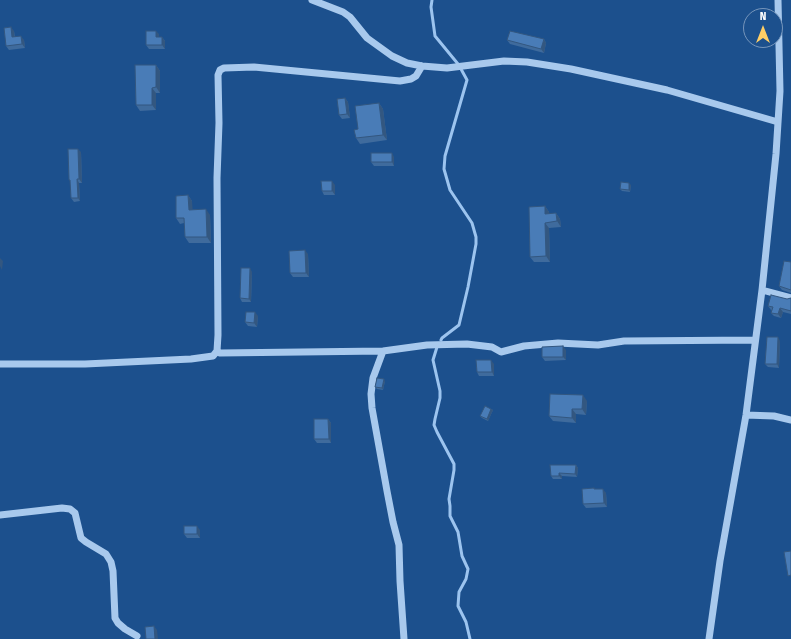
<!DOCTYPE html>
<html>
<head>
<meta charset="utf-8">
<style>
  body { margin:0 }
  #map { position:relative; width:791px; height:639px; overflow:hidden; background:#1c508d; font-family:"Fira Sans Condensed",sans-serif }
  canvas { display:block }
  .north { position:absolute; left:743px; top:8px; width:40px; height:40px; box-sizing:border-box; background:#1c508d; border:1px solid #7796bb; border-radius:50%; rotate:0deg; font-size:11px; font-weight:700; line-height:16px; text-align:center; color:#fff }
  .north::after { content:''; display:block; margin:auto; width:14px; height:18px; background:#fece66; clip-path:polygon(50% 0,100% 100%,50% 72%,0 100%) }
</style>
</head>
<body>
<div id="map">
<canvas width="791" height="639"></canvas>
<div class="north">N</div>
</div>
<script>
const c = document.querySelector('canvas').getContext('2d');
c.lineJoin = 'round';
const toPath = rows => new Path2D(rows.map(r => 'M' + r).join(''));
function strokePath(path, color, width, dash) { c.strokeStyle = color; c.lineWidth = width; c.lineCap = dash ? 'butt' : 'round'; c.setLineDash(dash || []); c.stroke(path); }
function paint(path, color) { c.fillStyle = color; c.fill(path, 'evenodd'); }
strokePath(toPath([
  [432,0,431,7,435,36,458,64],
  [441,340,442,338,459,325,468,287,476,244,476,237,472,223,450,190,444,169,445,156,467,80,461,69],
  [437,347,433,360,440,391,440,398,435,419,434,425,437,432,454,464,454,470,449,499,450,506,450,516,458,532,462,556,468,569,466,579,459,592,458,606,466,622,470,639]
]), '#9cc4ef', 3);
strokePath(toPath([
  [312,0,343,12,350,17,367,38,392,56,407,63,422,66,447,68,504,61,527,62,571,69,667,90,778,122],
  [762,290,791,298],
  [217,351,220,353,383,351,427,345,467,344,492,347,501,352,524,346,558,343,598,345,624,341,755,340],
  [383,351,373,378,371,394,372,408,387,491,393,522,399,545,400,581,404,639],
  [0,364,85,364,191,359,213,356,217,351,218,335,217,178,219,123,218,75,220,70,224,68,254,67,400,81,411,79,416,76,422,66],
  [746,415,774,416,791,420],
  [0,515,62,508,70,509,75,513,81,538,86,542,106,554,111,562,113,571,115,618,118,623,125,629,137,636],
  [709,639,720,561,746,415,762,290,776,154,780,91,778,0]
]), '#a8c9ed', 7);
paint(toPath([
  [14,31,15,37,24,40,25,48,9,50,6,46],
  [159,34,159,37,162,37,165,41,165,49,149,49,146,45],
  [544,39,546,43,544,53,510,44,507,40],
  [156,65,160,71,160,93,156,93,156,110,140,111,136,105],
  [345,98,348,102,350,118,342,119,339,115],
  [379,103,383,109,387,140,360,144,356,138,358,129],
  [81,152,82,183,79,183,80,201,74,202,71,198,70,181,69,180],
  [394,157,394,166,374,166,371,162],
  [335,185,335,195,324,195,322,191],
  [631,185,630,192,622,191,620,189],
  [188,195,192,201,192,210,210,215,211,243,189,243,185,237,184,223,180,224,176,218],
  [545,206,549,212,549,214,556,213,560,219,561,227,549,228,550,262,534,262,530,257],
  [308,254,309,277,293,277,290,273],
  [791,262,791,293,782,290,779,286],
  [252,272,251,302,242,302,240,298],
  [791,298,791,314,783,312,781,318,774,316,771,313,772,310,771,310,768,306],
  [258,316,257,327,248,326,245,322],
  [780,341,779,368,768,367,765,364],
  [566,350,566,360,545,361,542,357],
  [494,364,494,376,479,376,477,372],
  [385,381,383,390,377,389,375,387],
  [587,401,586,415,576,414,576,423,553,421,549,416],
  [491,409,493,410,488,421,482,418,480,416],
  [328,419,331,423,331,443,317,443,314,439],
  [576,465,578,468,577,477,562,476,562,479,553,479,551,476],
  [594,488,595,489,606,493,607,507,586,508,583,504],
  [200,530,200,538,187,538,184,534]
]), '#3f6b9d');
paint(toPath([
  [11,27,14,31,15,41,12,37],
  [156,31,159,34,159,41,156,37],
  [21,36,24,40,25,48,22,44],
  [162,37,165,41,165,49,162,45],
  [544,39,546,43,544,53,541,49],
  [156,65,160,71,160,93,156,87],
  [152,88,156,93,156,110,152,105],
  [345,98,348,102,350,118,347,114],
  [379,103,383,109,387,140,383,135],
  [78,149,81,152,82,183,79,179],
  [392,153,394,157,394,166,392,162],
  [77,179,79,183,80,201,78,198],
  [332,181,335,185,335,195,332,191],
  [629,183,631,185,630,192,629,190],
  [188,195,192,201,193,215,189,210],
  [545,206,549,212,549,220,545,214],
  [206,209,210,215,211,243,207,237],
  [556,213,560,219,561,227,557,221],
  [545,223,549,228,550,262,546,256],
  [305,250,308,254,309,277,306,273],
  [0,258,3,261,2,270,0,266],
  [250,268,252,272,251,302,249,299],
  [780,308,783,312,781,318,778,314],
  [255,312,258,316,257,327,254,323],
  [778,337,780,341,779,368,777,364],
  [563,346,566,350,566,360,563,357],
  [491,360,494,364,494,376,492,372],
  [384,379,385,381,383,390,382,388],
  [583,395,587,401,586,415,582,409],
  [491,409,493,410,488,421,487,419],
  [572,409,576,414,576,423,572,418],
  [328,419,331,423,331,443,329,439],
  [576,465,578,468,577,477,575,474],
  [559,473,562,476,562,479,559,476],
  [603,489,606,493,607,507,604,503],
  [197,526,200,530,200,538,197,534],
  [154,626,157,630,158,639,155,639]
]), '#335780');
const building = toPath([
  [11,27,12,37,21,36,22,44,6,46,4,28,11,27],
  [146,31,156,31,156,37,162,37,162,45,146,45,146,31],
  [510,31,544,39,541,49,507,40,510,31],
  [135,65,156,65,156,87,152,88,152,105,136,105,135,65],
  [345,98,347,114,339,115,337,99,345,98],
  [379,103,383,135,356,138,354,130,358,129,355,106,379,103],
  [68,149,78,149,79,179,77,179,78,198,71,198,70,180,69,180,68,149],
  [371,153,392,153,392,162,371,162,371,153],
  [321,181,332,181,332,191,322,191,321,181],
  [621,182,629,183,629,190,620,189,621,182],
  [188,195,189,210,206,209,207,237,185,237,184,218,176,218,176,196,188,195],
  [545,206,545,214,556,213,557,221,545,223,546,256,530,257,529,207,545,206],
  [305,250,306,273,290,273,289,251,305,250],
  [784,261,791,262,791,290,779,286,784,261],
  [241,268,250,268,249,299,240,298,241,268],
  [771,295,787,299,791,298,791,311,780,308,778,314,771,313,773,307,768,306,771,295],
  [246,312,255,312,254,323,245,322,246,312],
  [767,337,778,337,777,364,765,364,767,337],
  [563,346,563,357,542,357,542,347,563,346],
  [476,360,491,360,492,372,477,372,476,360],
  [377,378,384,379,382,388,375,387,377,378],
  [550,394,583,395,582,409,572,409,572,418,549,416,550,394],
  [485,406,491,409,487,419,480,416,485,406],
  [314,419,328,419,329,439,314,439,314,419],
  [550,465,576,465,575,474,559,473,559,476,551,476,550,465],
  [594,488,594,489,603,489,604,503,583,504,582,489,594,488],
  [184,526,197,526,197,534,184,534,184,526],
  [791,551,791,575,788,576,784,552,791,551],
  [154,626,155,639,146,639,145,627,154,626]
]);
paint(building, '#497cb7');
strokePath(building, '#335780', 1);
</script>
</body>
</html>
